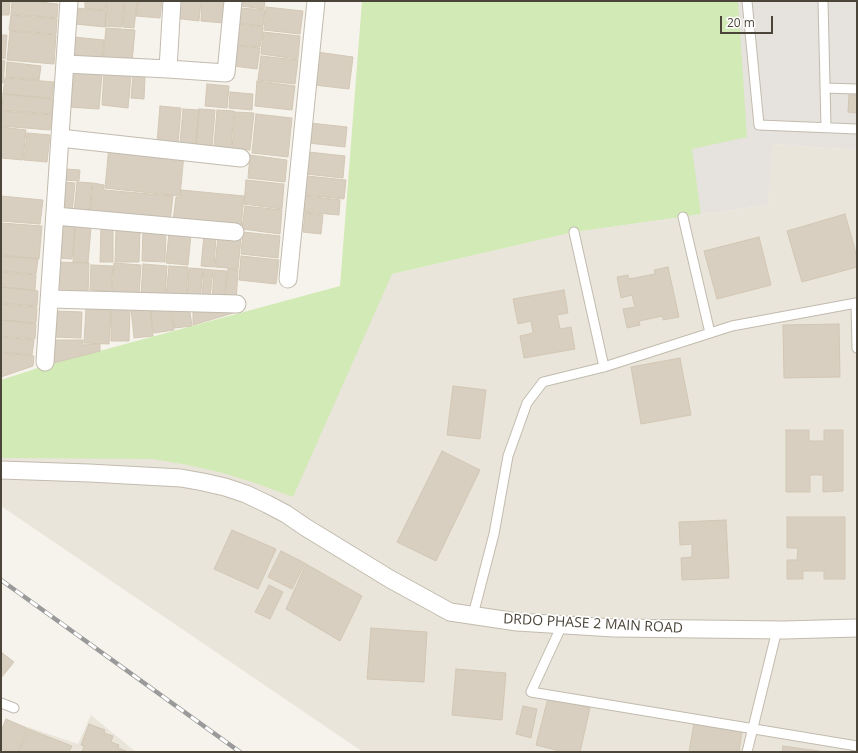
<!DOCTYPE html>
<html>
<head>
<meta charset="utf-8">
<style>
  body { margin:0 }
  #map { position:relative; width:858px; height:753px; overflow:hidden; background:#f6f3ec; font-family:"Open Sans",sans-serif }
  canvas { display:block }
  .frame { position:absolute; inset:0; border:2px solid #4b4439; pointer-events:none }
  .scale { position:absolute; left:720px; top:16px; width:53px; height:18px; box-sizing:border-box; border:2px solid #4b4439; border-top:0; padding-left:5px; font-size:12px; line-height:14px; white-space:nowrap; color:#4b4439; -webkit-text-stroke:3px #fff; paint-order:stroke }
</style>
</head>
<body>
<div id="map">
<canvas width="858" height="753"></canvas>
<div class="frame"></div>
<div class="scale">20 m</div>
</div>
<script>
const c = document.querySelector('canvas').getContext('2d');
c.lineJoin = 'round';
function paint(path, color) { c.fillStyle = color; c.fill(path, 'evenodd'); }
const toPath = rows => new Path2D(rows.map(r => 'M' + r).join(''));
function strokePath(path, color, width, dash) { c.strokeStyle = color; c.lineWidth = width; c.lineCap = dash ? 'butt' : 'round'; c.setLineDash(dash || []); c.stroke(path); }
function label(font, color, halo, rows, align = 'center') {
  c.font = font + ' "Open Sans",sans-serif'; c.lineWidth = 3.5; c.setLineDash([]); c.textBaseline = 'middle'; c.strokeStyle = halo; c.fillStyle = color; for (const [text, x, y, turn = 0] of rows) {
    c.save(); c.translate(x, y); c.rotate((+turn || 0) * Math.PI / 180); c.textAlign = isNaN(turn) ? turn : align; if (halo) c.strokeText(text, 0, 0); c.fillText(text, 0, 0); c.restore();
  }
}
paint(toPath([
  [773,144,857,150,857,752,363,752,1,506,1,380,392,274,574,232,768,205],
  [91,715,136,752,18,752,28,727,78,744]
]), '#eae5da');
paint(toPath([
  [362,1,857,1,857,150,773,144,768,205,574,232]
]), '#e6e2dd');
paint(toPath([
  [362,1,738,1,747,137,692,149,701,214,574,232,392,274,293,497,258,484,223,473,188,465,152,459,1,458,1,380,44,366,340,286]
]), '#d2eab5');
const building = toPath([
  [1,1,10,1,9,15,1,15,1,1],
  [12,1,31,1,58,4,57,18,11,14,12,1],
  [85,1,106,1,105,10,85,8,85,1],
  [107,1,124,1,122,27,105,26,107,1],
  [125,1,137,1,134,28,123,27,125,1],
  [138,1,162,1,160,18,136,16,138,1],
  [176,1,201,1,199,21,174,18,176,1],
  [202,1,226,1,224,23,201,21,202,1],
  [240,1,265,1,264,9,240,6,240,1],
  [266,7,303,11,300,34,264,30,266,7],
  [76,8,106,11,105,27,75,24,76,8],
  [240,8,265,10,263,26,238,23,240,8],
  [11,15,57,19,56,34,9,30,11,15],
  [239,24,263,27,260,47,236,45,239,24],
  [106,28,135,30,132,62,103,59,106,28],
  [10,31,56,35,54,64,7,60,10,31],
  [263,32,300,36,298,59,261,54,263,32],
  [1,35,7,35,5,59,1,58,1,35],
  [73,37,104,40,102,60,71,57,73,37],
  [237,46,260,48,257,69,234,66,237,46],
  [317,52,353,57,349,89,314,85,317,52],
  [261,56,298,60,295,84,258,80,261,56],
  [1,60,5,61,3,83,1,83,1,60],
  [7,62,41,66,39,80,6,77,7,62],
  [71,71,102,74,99,109,68,107,71,71],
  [104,73,131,76,128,108,102,105,104,73],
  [133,76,145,77,144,99,131,98,133,76],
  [5,78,54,82,52,98,3,94,5,78],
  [257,81,295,86,292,110,255,106,257,81],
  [207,84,229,86,227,108,205,106,207,84],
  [230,92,253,94,252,110,229,108,230,92],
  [3,94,53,99,52,114,2,110,3,94],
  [849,95,857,95,857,113,848,112,849,95],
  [160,106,181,108,178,144,157,142,160,106],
  [183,109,199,110,196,145,180,144,183,109],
  [199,109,215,110,212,148,196,146,199,109],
  [217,110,234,111,231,148,214,146,217,110],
  [2,111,52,115,50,130,1,126,2,111],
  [235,112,254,113,250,150,232,149,235,112],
  [256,114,292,118,288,157,252,153,256,114],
  [310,123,347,127,345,147,308,143,310,123],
  [1,127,26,130,23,160,1,158,1,127],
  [27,133,50,135,47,162,24,160,27,133],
  [109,146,184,154,180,196,105,188,109,146],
  [309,152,345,156,343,178,306,174,309,152],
  [250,155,287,160,285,182,248,178,250,155],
  [65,169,80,170,79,181,63,180,65,169],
  [307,176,346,180,344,199,305,195,307,176],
  [246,180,284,184,282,209,244,204,246,180],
  [63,182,75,183,72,213,60,212,63,182],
  [77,182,92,183,89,215,74,213,77,182],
  [93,183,104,185,104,190,173,196,170,222,90,214,93,183],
  [181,190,244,196,241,228,173,221,176,197,181,197,181,190],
  [1,196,43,200,40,224,1,221,1,196],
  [305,196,340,200,339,215,303,212,305,196],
  [245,206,282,210,280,234,242,229,245,206],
  [305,213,323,215,321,234,303,232,305,213],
  [845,214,857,257,857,267,802,282,787,231,845,214],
  [1,223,42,226,39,259,1,255,1,223],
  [58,225,75,227,72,259,56,258,58,225],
  [75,226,91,227,88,263,73,262,75,226],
  [101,228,113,228,113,262,100,262,101,228],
  [116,230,140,230,139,262,115,262,116,230],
  [143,230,166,231,165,262,142,261,143,230],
  [169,232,191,234,188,265,166,263,169,232],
  [243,232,280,236,278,258,241,254,243,232],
  [204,235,216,236,214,267,201,266,204,235],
  [218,236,241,238,238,269,215,267,218,236],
  [759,237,771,285,717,299,704,251,759,237],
  [1,256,38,259,36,274,1,271,1,256],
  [241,256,279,260,276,284,239,280,241,256],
  [56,262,89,263,88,294,55,292,56,262],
  [114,263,141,265,139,294,112,293,114,263],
  [143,264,167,266,165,296,141,295,143,264],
  [91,265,113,266,111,291,90,290,91,265],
  [169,266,188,267,186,298,166,296,169,266],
  [668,267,679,317,663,320,663,316,639,321,640,325,627,328,623,309,635,307,632,295,621,298,617,277,628,275,629,279,655,274,654,270,668,267],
  [189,268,203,269,200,301,187,300,189,268],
  [204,269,213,270,210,297,202,297,204,269],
  [228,269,238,270,236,302,225,301,228,269],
  [214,270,227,271,224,301,212,301,214,270],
  [1,272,36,275,35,290,1,287,1,272],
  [1,287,38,291,37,306,1,303,1,287],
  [564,290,568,313,557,315,560,329,571,327,575,349,524,358,520,336,533,333,531,321,518,324,513,299,564,290],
  [1,304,37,307,36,323,1,320,1,304],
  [150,306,153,336,134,338,131,308,150,306],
  [170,306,174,330,154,333,150,309,170,306],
  [189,306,192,326,174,328,172,308,189,306],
  [193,306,240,311,193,325,193,306],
  [86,308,111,309,109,344,84,343,86,308],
  [111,308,130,308,129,341,111,341,111,308],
  [55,311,82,312,81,338,54,337,55,311],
  [1,320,36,324,35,339,1,336,1,320],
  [839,324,840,377,784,378,783,325,839,324],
  [1,337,34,340,32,355,1,352,1,337],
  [52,340,83,340,83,345,100,344,100,351,50,364,52,340],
  [1,353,34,356,33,366,1,377,1,353],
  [680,358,691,415,641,424,631,367,680,358],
  [453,386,486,390,480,439,447,435,453,386],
  [786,430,809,430,809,441,824,441,824,430,843,430,843,491,823,492,823,475,810,475,810,492,786,492,786,430],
  [442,451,480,470,436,561,397,542,442,451],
  [787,517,845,517,845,579,824,579,824,571,803,571,803,579,787,579,787,560,797,560,798,548,787,548,787,517],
  [726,520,729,578,682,580,681,558,692,557,692,544,680,545,679,522,726,520],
  [232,530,276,549,258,589,214,569,232,530],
  [281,551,305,563,292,589,268,577,281,551],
  [306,564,362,596,340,641,286,609,306,564],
  [269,585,283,592,270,619,255,612,269,585],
  [371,628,427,632,424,682,367,679,371,628],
  [1,652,14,662,1,678,1,652],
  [456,669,506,673,502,720,452,715,456,669],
  [548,698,590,708,580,752,563,752,536,745,548,698],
  [523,706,537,709,531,738,516,734,523,706],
  [6,719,27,728,18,752,8,752,1,749,1,731,6,719],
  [694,723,742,731,739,752,689,752,694,723],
  [89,724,105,730,104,733,113,736,111,742,119,745,118,748,126,751,126,752,82,752,84,746,81,745,89,724],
  [28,729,72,746,69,752,19,752,28,729],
  [783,746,826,752,782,752,783,746]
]);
paint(building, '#d8cfc1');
strokePath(building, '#d3c7b4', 1);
const service = toPath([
  [747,1,759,125,857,129],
  [823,1,826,127],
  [825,88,857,89],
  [683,217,710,333],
  [574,232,604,367],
  [473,615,494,534,508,456,527,403,543,382,604,367,732,326,856,303,857,348],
  [562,625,531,692,857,746],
  [1,703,14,708],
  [747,752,777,630]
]);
const minor = toPath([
  [65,64,168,69,226,73,233,1],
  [168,69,172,1],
  [60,138,241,158],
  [55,216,235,232],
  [288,279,316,1],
  [49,299,237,304],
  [45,362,69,1],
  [1,470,89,473,181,478,203,482,225,487,246,494,267,504,286,514,305,527,390,579,450,612,517,622,614,628,784,630,857,628]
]);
strokePath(service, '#c2bbae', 11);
strokePath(minor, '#c2bbae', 19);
strokePath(service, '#fff', 9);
strokePath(minor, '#fff', 17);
const rail = toPath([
  [1,580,240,752]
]);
strokePath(rail, '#9a9a9a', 4.5);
strokePath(rail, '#fff', 3, [9]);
label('14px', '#4b4439', '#fff', [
  ["DRDO PHASE 2 MAIN ROAD",593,624,3]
]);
</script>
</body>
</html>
